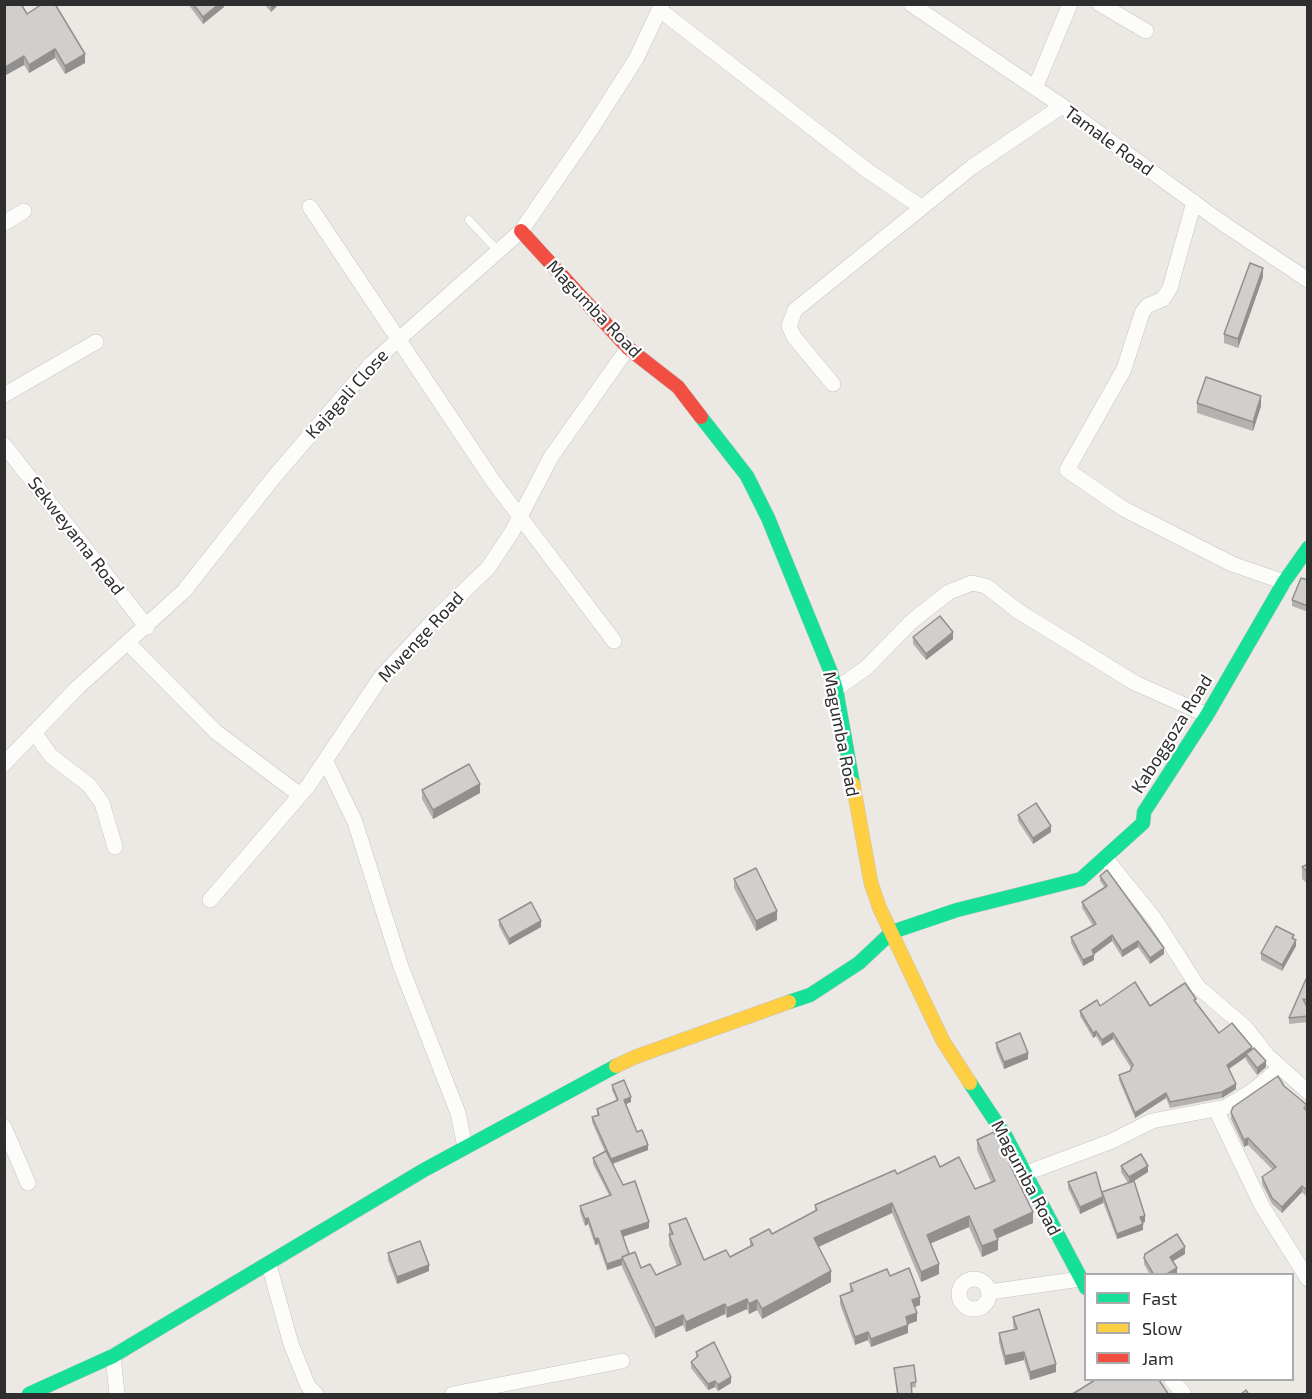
<!DOCTYPE html>
<html>
<head>
<meta charset="utf-8">
<style>
  body { margin:0 }
  #map { position:relative; width:1312px; height:1399px; overflow:hidden; background:#ece8e4; font-family:"Exo 2",sans-serif }
  canvas { display:block }
  .frame { position:absolute; inset:0; border:6px solid #2e2e2e; pointer-events:none }
  .legend { position:absolute; left:1084px; top:1273px; width:210px; height:108px; box-sizing:border-box; background:#fff; border:2px solid #ababab; margin:0; padding:8px 10px; list-style:none; font-size:18px; color:#2e2e2e }
  .legend li { display:flex; align-items:center; gap:12px; height:30px }
  .legend b { width:30px; border:2px solid #ababab }
</style>
</head>
<body>
<div id="map">
<canvas width="1312" height="1399"></canvas>
<div class="frame"></div>
<ul class="legend">
<li><b style="height:8px;background:#16e098"></b>Fast</li>
<li><b style="height:8px;background:#ffcf43"></b>Slow</li>
<li><b style="height:8px;background:#f24e42"></b>Jam</li>
</ul>
</div>
<script>
const c = document.querySelector('canvas').getContext('2d');
c.lineJoin = 'round';
const toPath = rows => new Path2D(rows.map(r => 'M' + r).join(''));
function strokePath(path, color, width, dash) { c.strokeStyle = color; c.lineWidth = width; c.lineCap = dash ? 'butt' : 'round'; c.setLineDash(dash || []); c.stroke(path); }
function paint(path, color) { c.fillStyle = color; c.fill(path, 'evenodd'); }
function label(font, color, halo, rows, align = 'center') {
  c.font = font + ' "Exo 2",sans-serif'; c.lineWidth = 4.5; c.setLineDash([]); c.textBaseline = 'middle'; c.strokeStyle = halo; c.fillStyle = color; for (const [text, x, y, turn = 0] of rows) {
    c.save(); c.translate(x, y); c.rotate((+turn || 0) * Math.PI / 180); c.textAlign = isNaN(turn) ? turn : align; if (halo) c.strokeText(text, 0, 0); c.fillText(text, 0, 0); c.restore();
  }
}
const lane = toPath([
  [469,220,498,251]
]);
const street = toPath([
  [911,4,1062,106,1218,220,1308,280],
  [1100,4,1146,31],
  [660,10,868,171,921,207],
  [1035,88,1070,4],
  [1194,202,1170,288,1163,299,1147,306,1142,313,1124,369,1067,470,1124,509,1232,564,1284,582],
  [310,207,493,481,614,641],
  [4,223,24,211],
  [833,384,794,337,789,326,795,310,972,167,1062,106],
  [4,395,96,342],
  [4,445,147,627],
  [128,643,216,732,300,795],
  [836,689,866,668,912,621,949,592,972,583,986,586,1018,611,1135,683,1207,715],
  [34,732,51,756,89,785,102,803,115,847],
  [326,762,355,822,401,967,458,1113,465,1147],
  [4,764,77,688,184,591,274,477,372,363,521,231,588,134,636,59,662,4],
  [1106,859,1154,918,1198,987,1245,1027,1267,1055,1308,1092],
  [210,900,308,786,381,677,433,621,488,568,512,532,551,457,628,348],
  [1216,1110,1262,1206,1308,1279],
  [4,1127,28,1183],
  [1024,1174,1112,1141,1152,1121,1226,1107,1255,1089,1280,1068],
  [269,1265,291,1344,308,1386,316,1394],
  '959 1294a15 15 0 1 1 30 0a15 15 0 1 1-30 0Z',
  [990,1292,1080,1279],
  [113,1356,117,1394],
  [1172,1380,1184,1394],
  [453,1394,622,1361]
]);
const fast = toPath([
  [701,417,747,476,768,518,830,670,836,689,853,784],
  [789,1002,810,995,859,963,892,932,957,910,1081,879,1143,823,1144,812,1207,715,1284,582,1308,548],
  [970,1083,1006,1137,1086,1288],
  [29,1394,113,1356,424,1170,616,1066]
]);
const slow = toPath([
  [853,784,871,883,880,909,943,1041,970,1083],
  [616,1066,635,1057,789,1002]
]);
const jam = toPath([
  [521,231,628,348,678,387,701,417]
]);
strokePath(lane, '#c5c4c5', 9);
strokePath(street, '#c5c4c5', 16);
strokePath(fast, '#c5c4c5', 15);
strokePath(slow, '#c5c4c5', 15);
strokePath(jam, '#c5c4c5', 15);
strokePath(lane, '#fcfcfb', 8);
strokePath(street, '#fcfcfb', 15);
strokePath(fast, '#16e098', 14);
strokePath(slow, '#ffcf43', 14);
strokePath(jam, '#f24e42', 14);
paint(toPath([
  [188,4,224,4,224,7,203,24],
  [264,4,279,4,271,12],
  [4,5,27,14,85,63,65,74,55,58,29,73,24,65,4,76],
  [1263,277,1238,348,1224,343,1224,334],
  [1197,403,1261,406,1253,431,1197,413],
  [1308,580,1308,612,1292,606,1292,600],
  [913,637,953,639,926,660,913,644],
  [422,790,480,793,433,819,422,799],
  [1018,815,1051,832,1033,844,1018,821],
  [1308,864,1308,884,1302,879,1302,867],
  [1100,876,1164,954,1150,964,1138,947,1122,957,1112,941,1094,954,1094,960,1083,966,1071,943,1071,937,1093,926,1082,908,1082,902,1105,888,1100,881],
  [734,879,777,920,756,931,734,888],
  [499,920,541,927,509,945,499,926],
  [1296,946,1282,971,1261,960,1261,953],
  [1308,980,1308,1007,1306,1006,1308,1009,1308,1022,1289,1024,1289,1018],
  [1196,1003,1219,1033,1252,1049,1266,1067,1257,1075,1246,1060,1246,1057,1229,1069,1236,1089,1222,1098,1170,1108,1166,1098,1135,1118,1119,1080,1119,1075,1130,1071,1131,1068,1113,1039,1102,1046,1096,1036,1093,1038,1080,1016,1080,1011,1100,1006,1150,1006],
  [996,1043,1028,1059,1004,1069,996,1049],
  [612,1085,631,1102,626,1104,637,1132,648,1150,613,1164,623,1185,649,1228,623,1237,629,1254,641,1268,656,1275,677,1266,669,1245,669,1224,704,1260,730,1257,750,1247,750,1239,772,1234,815,1211,815,1205,897,1174,940,1167,975,1189,991,1182,977,1150,977,1140,1033,1223,997,1238,998,1250,982,1257,969,1227,931,1243,939,1274,921,1282,892,1213,818,1247,831,1282,762,1319,757,1310,749,1314,747,1309,727,1318,725,1314,686,1332,683,1325,655,1338,622,1267,622,1265,607,1270,598,1244,595,1245,588,1224,585,1226,580,1212,580,1206,609,1195,593,1164,593,1158,605,1152,592,1122,592,1117,597,1115,597,1109,617,1101,612,1090],
  [1284,1086,1308,1112,1308,1198,1302,1192,1282,1213,1272,1204,1262,1184,1262,1177,1273,1170,1248,1145,1244,1147,1231,1119,1231,1112],
  [1121,1166,1148,1172,1134,1181,1145,1222,1142,1223,1143,1230,1117,1239,1103,1202,1103,1203,1080,1214,1068,1188,1068,1182,1102,1192,1128,1183,1121,1172],
  [388,1253,429,1271,397,1284,388,1260],
  [1185,1254,1173,1261,1177,1274,1175,1275,1150,1275,1144,1264,1144,1258],
  [890,1276,920,1305,915,1307,917,1321,908,1324,908,1333,871,1347,868,1340,855,1345,840,1304,840,1296,850,1292,850,1284],
  [1013,1317,1056,1372,1030,1380,1024,1360,1005,1365,999,1342,999,1333,1014,1330,1013,1325],
  [696,1352,731,1383,718,1391,715,1387,708,1390,691,1368,691,1362,696,1358],
  [894,1368,916,1382,916,1387,911,1388,912,1395,897,1395]
]), '#b4b1af');
paint(toPath([
  [219,4,224,4,224,7,203,24,203,17],
  [273,4,279,4,271,12,271,6],
  [55,49,55,58,29,73,29,65],
  [85,54,85,63,65,74,65,66],
  [24,56,24,65,4,76,4,68],
  [1263,268,1263,277,1238,348,1238,339],
  [1261,396,1261,406,1253,431,1253,422],
  [953,632,953,639,926,660,926,654],
  [480,784,480,793,433,819,433,810],
  [1051,826,1051,832,1033,844,1033,838],
  [777,911,777,920,756,931,756,921],
  [541,921,541,927,509,945,509,939],
  [1112,935,1112,941,1092,956,1092,950],
  [1296,940,1296,946,1282,971,1282,965],
  [1138,941,1138,947,1122,957,1122,951],
  [1164,948,1164,954,1150,964,1150,958],
  [1094,955,1094,960,1083,966,1083,960],
  [1096,1031,1096,1036,1093,1038,1093,1033],
  [1113,1033,1113,1039,1102,1046,1102,1040],
  [1252,1047,1252,1052,1246,1054,1246,1057,1227,1070,1227,1065],
  [1028,1053,1028,1059,1004,1069,1004,1062],
  [1266,1061,1266,1067,1257,1075,1257,1068],
  [1236,1084,1236,1089,1222,1098,1222,1092],
  [1166,1093,1166,1098,1135,1118,1135,1113],
  [631,1097,631,1102,624,1105,624,1100],
  [1248,1138,1248,1145,1244,1147,1244,1140],
  [648,1145,648,1150,611,1164,611,1159],
  [1148,1166,1148,1172,1129,1184,1129,1177],
  [1302,1186,1302,1192,1282,1213,1282,1207],
  [1103,1197,1103,1203,1080,1214,1080,1207],
  [892,1203,892,1213,814,1249,814,1238],
  [1033,1212,1033,1223,994,1240,994,1230],
  [969,1216,969,1227,927,1245,927,1235],
  [1145,1216,1145,1222,1140,1223,1140,1217],
  [588,1218,588,1224,585,1226,585,1219],
  [649,1222,649,1228,621,1237,621,1231],
  [1143,1224,1143,1230,1117,1239,1117,1234],
  [598,1238,598,1244,595,1245,595,1239],
  [998,1240,998,1250,982,1257,982,1246],
  [1185,1247,1185,1254,1170,1263,1170,1257],
  [622,1259,622,1265,607,1270,607,1264],
  [939,1264,939,1274,921,1282,921,1272],
  [429,1265,429,1271,397,1284,397,1277],
  [1177,1268,1177,1274,1175,1275,1165,1275],
  [831,1271,831,1282,762,1319,762,1309],
  [920,1297,920,1305,912,1308,912,1300],
  [747,1299,747,1309,727,1318,727,1308],
  [757,1300,757,1310,749,1314,749,1304],
  [725,1304,725,1314,686,1332,686,1322],
  [917,1313,917,1321,906,1325,906,1317],
  [683,1315,683,1325,655,1338,655,1328],
  [908,1325,908,1333,871,1347,871,1339],
  [868,1332,868,1340,855,1345,855,1337],
  [1024,1352,1024,1360,1005,1365,1005,1356],
  [1056,1364,1056,1372,1030,1380,1030,1372],
  [731,1377,731,1383,718,1391,718,1385],
  [715,1381,715,1387,708,1390,708,1384]
]), '#92908e');
const building = toPath([
  [21,4,27,14,42,4,55,4,85,54,65,66,55,49,29,65,24,56,4,68,4,5,21,4],
  [193,4,219,4,203,17,193,4],
  [1250,263,1263,268,1238,339,1224,334,1250,263],
  [1206,377,1261,396,1253,422,1197,403,1206,377],
  [1301,578,1308,580,1308,606,1292,600,1301,578],
  [940,616,953,632,926,654,913,637,940,616],
  [469,764,480,784,433,810,422,790,469,764],
  [1036,803,1051,826,1033,838,1018,815,1036,803],
  [1308,864,1308,872,1302,867,1308,864],
  [756,868,777,911,756,921,734,879,756,868],
  [1107,870,1164,948,1150,958,1138,941,1122,951,1112,935,1092,950,1094,955,1083,960,1071,937,1096,924,1082,902,1107,886,1100,876,1107,870],
  [531,902,541,921,509,939,499,920,531,902],
  [1276,926,1294,935,1292,938,1296,940,1282,965,1261,953,1276,926],
  [1306,979,1308,980,1308,1000,1303,999,1308,1009,1308,1016,1289,1018,1306,979],
  [1135,982,1150,1006,1185,983,1196,999,1194,1000,1219,1033,1232,1023,1252,1047,1227,1065,1236,1084,1222,1092,1170,1102,1166,1093,1135,1113,1119,1075,1130,1071,1133,1065,1113,1033,1102,1040,1096,1031,1093,1033,1080,1011,1097,1000,1100,1006,1135,982],
  [1020,1033,1028,1053,1004,1062,996,1043,1020,1033],
  [1254,1048,1266,1061,1257,1068,1246,1054,1254,1048],
  [1278,1076,1284,1086,1307,1105,1304,1108,1308,1112,1308,1191,1302,1186,1282,1207,1272,1198,1262,1177,1276,1167,1248,1138,1244,1140,1231,1112,1233,1107,1278,1076],
  [624,1080,631,1097,624,1100,637,1132,642,1130,648,1145,611,1159,592,1117,599,1115,597,1109,618,1100,612,1085,624,1080],
  [994,1132,1033,1212,994,1230,998,1240,982,1246,969,1216,927,1235,939,1264,921,1272,892,1203,814,1238,831,1271,762,1309,757,1300,749,1304,747,1299,727,1308,725,1304,686,1322,683,1315,655,1328,622,1257,635,1252,641,1268,650,1264,656,1275,681,1264,669,1235,673,1234,669,1224,686,1218,704,1260,726,1250,730,1257,753,1245,750,1239,769,1229,772,1234,817,1210,815,1205,895,1170,897,1174,935,1156,940,1167,959,1157,975,1189,995,1181,977,1140,994,1132],
  [606,1151,623,1185,635,1181,649,1222,621,1231,629,1254,622,1257,622,1259,607,1264,598,1238,595,1239,588,1218,585,1219,580,1206,611,1195,593,1158,606,1151],
  [1141,1154,1148,1166,1129,1177,1121,1166,1141,1154],
  [1096,1172,1103,1197,1080,1207,1068,1182,1096,1172],
  [1134,1181,1145,1216,1140,1217,1143,1224,1117,1234,1102,1192,1134,1181],
  [1177,1234,1185,1247,1170,1257,1177,1268,1165,1275,1154,1275,1144,1258,1145,1254,1177,1234],
  [420,1241,429,1265,397,1277,388,1253,420,1241],
  [909,1268,920,1297,912,1300,917,1313,906,1317,908,1325,871,1339,868,1332,855,1337,840,1296,853,1291,850,1284,887,1269,890,1276,909,1268],
  [1039,1309,1056,1364,1030,1372,1024,1352,1005,1356,999,1333,1017,1329,1013,1317,1039,1309],
  [714,1342,731,1377,718,1385,715,1381,708,1384,691,1362,698,1356,696,1352,714,1342],
  [914,1365,916,1382,911,1383,912,1395,898,1395,894,1368,914,1365],
  [1095,1380,1159,1380,1169,1395,1071,1395,1095,1380],
  [1246,1390,1249,1395,1240,1395,1246,1390]
]);
paint(building, '#d1cecb');
strokePath(building, '#92908e', 1.5);
label('18px', '#2e2e2e', '#fff', [
  ["Tamale Road",1109,141,36],
  ["Magumba Road",594,309,46],
  ["Kajagali Close",347,394,-48],
  ["Sekweyama Road",76,536,52],
  ["Mwenge Road",421,637,-47],
  ["Magumba Road",841,734,79],
  ["Kaboggoza Road",1172,734,-58],
  ["Magumba Road",1026,1178,62]
]);
</script>
</body>
</html>
